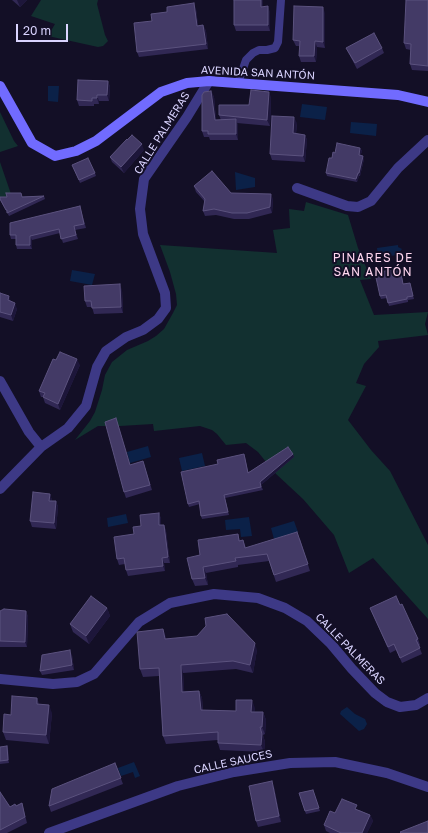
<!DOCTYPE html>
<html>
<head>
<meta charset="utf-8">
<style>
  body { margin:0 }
  #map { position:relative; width:428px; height:833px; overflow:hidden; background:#130f26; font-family:"Golos Text",sans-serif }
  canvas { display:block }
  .scale { position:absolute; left:16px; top:24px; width:52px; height:18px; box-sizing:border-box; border:2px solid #dad4ff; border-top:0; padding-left:5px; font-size:12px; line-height:14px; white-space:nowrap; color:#dad4ff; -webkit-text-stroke:3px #130f26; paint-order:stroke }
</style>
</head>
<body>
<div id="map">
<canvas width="428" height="833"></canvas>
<div class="scale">20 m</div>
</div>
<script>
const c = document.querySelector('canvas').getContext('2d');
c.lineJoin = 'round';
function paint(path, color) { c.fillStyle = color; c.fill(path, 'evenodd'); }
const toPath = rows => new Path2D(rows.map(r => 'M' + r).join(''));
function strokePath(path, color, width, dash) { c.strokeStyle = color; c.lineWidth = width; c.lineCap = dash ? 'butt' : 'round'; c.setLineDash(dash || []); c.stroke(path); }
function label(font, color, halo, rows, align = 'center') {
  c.font = font + ' "Golos Text",sans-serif'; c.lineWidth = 4; c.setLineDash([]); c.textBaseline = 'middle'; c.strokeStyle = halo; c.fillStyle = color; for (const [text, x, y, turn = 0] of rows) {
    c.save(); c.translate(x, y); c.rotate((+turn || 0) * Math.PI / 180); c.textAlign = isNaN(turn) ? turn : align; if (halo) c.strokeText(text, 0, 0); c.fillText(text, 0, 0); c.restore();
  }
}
paint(toPath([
  [41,0,98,0,97,4,105,35,108,41,103,46,98,47,48,36,55,24,31,16],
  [0,112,14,141,18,146,0,152],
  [0,162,11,194,0,200],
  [306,202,348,215,358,248,371,279,360,280,374,315,428,312,425,324,428,335,378,341,379,347,364,364,356,383,366,386,348,420,371,450,390,471,428,545,428,619,373,558,349,573,334,535,303,499,275,473,258,452,246,443,226,445,217,434,212,430,200,426,154,431,153,424,120,426,98,426,75,440,90,421,95,412,102,390,105,375,112,362,127,350,148,341,156,336,164,329,173,313,177,305,176,294,170,272,160,245,277,253,273,230,290,228,289,209,304,211]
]), '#123030');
paint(toPath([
  [48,86,59,86,58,102,48,101],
  [302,104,327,107,325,120,300,117],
  [351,122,377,124,376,136,350,133],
  [235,172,255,178,255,187,236,190],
  [398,245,398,247,402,249,399,253,399,255,378,257,377,248],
  [72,270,95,274,92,285,70,281],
  [148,446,151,457,130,463,127,452],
  [202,453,205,466,182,471,179,458],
  [126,514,128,523,108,527,107,518],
  [249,517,252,536,241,537,240,529,226,530,225,520],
  [294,521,298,532,274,539,271,528],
  [347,707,355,714,365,719,367,724,364,729,359,731,340,714,341,711],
  [134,762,140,776,135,778,133,772,121,776,118,768]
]), '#0b2148');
strokePath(toPath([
  [238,83,246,60,253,53,259,50,267,50,275,48,278,42,281,0]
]), '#3d3986', 8);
strokePath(toPath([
  [297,188,347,206,358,207,371,201,398,168,428,140],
  [0,381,29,432,41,447,68,428,86,406,97,367,106,351,126,337,143,330,158,319,166,308,165,293,143,234,140,209,144,179,187,117,209,81],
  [0,489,41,447],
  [0,679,53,684,77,682,94,674,139,622,170,603,214,594,258,598,285,608,307,621,331,644,352,669,375,693,387,702,400,707,416,705,428,698],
  [49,833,178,786,234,772,290,763,335,762,387,773,428,787]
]), '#3d3986', 10);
strokePath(toPath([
  [0,86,32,143,55,156,76,151,96,141,161,92,187,83,209,81,398,95,428,102]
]), '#716bff', 10);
paint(toPath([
  [12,0,27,0,20,7],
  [234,0,263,0,263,7,270,12,270,31,236,31,234,25],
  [428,0,428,71,412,70,410,64,411,50,406,49,404,43],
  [196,9,198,26,203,25,206,31,208,49,139,57,137,52],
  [325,13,325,48,317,47,316,62,301,62,299,56,299,46,296,46,293,40],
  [346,48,382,48,384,53,357,69,349,54],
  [108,81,110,87,109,101,99,101,99,104,94,104,94,106,79,106,77,100],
  [211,91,214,97,216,120,221,120,219,115,271,97,270,126,237,123,238,125,238,140,210,140,209,137,204,137,202,131],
  [297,123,296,134,305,135,307,140,305,162,272,160,270,154],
  [360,148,362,151,360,156,364,159,360,176,359,176,357,182,327,176,326,173,332,158,335,153],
  [144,150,124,173,112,162,110,157],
  [72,165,95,173,96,176,80,183],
  [194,186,231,193,273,199,272,213,249,219,234,219,216,215,205,216,203,211,205,202,196,192],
  [44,196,45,199,9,216,0,200,0,197],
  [80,206,86,228,75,230,78,239,63,243,60,233,32,240,32,249,17,249,16,245,16,239,11,239,10,235],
  [401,271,403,284,410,283,414,299,408,300,408,302,389,306,387,298,381,299,380,296],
  [122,290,123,313,94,314,92,307,87,307,85,301],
  [0,293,11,301,17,309,13,321,0,317],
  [56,360,80,365,60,410,45,403,43,397,41,397,39,391],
  [293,454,294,457,261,485,263,490,225,498,229,515,202,519,201,516,200,504,189,507,188,504,218,464,245,457,248,472],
  [143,461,152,490,126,498,124,492,131,465],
  [50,494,52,501,56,501,58,507,56,529,32,527,30,521],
  [159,513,161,519,161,525,164,525,166,531,170,563,164,563,165,571,128,576,126,570,125,564,119,565,117,559,134,534,141,526],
  [238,534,240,541,243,540,246,548,300,539,310,571,276,582,269,561,238,565,238,567,206,573,208,585,195,586,192,579,200,555],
  [400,605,418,639,420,645,419,646,422,654,402,663,396,650,390,653,370,608],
  [107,608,110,616,89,644,73,632,70,624],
  [0,611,26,611,28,617,27,647,0,647],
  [166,637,166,639,257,650,253,673,236,669,183,673,184,692,199,691,202,698,203,710,236,711,255,708,254,712,263,712,266,720,265,734,263,735,265,742,264,752,220,750,218,743,218,740,166,744,163,736,159,676,143,677,140,669],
  [72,655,74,670,42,675,40,671],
  [37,698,39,704,52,713,49,744,6,740,3,732,11,715],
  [7,746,8,749,9,763,0,764,0,747],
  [115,763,123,784,51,812,49,806],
  [274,787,281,822,258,827,256,821],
  [313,790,320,811,306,814,299,793],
  [0,792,10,807,16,806,22,803,27,823,7,833,0,833],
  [359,810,370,815,373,821,367,833,330,833,326,831,324,825,335,813]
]), '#312854');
paint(toPath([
  [17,0,27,0,20,7],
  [261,0,263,0,263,12,261,7],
  [194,3,196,9,199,32,197,26],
  [268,6,270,12,270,31,268,25],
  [323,7,325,13,325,48,323,42],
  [203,25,206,31,208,49,206,44],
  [315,41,317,47,316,62,314,56],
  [108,81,110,87,109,101,107,95],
  [211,91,214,97,217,126,215,120],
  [269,92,271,97,270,126,267,120],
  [97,95,99,101,99,104,97,98],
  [294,117,297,123,295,139,293,133],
  [236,119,238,125,238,140,236,134],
  [305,135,307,140,305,162,303,156],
  [142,144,144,150,124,173,121,167],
  [360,148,362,151,360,158,359,155],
  [363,156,364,159,360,176,359,173],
  [358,173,359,176,357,182,356,179],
  [271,194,273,199,272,213,270,207],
  [30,236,32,240,32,249,30,245],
  [120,284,122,290,123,313,121,307],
  [9,296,11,302,8,300],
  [15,303,17,309,13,321,11,315],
  [77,359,80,365,60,410,58,404],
  [293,454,294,457,261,485,263,490,260,482],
  [50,494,52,500,51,506,49,501],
  [56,501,58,507,56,529,54,523],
  [159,513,161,519,161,531,159,525],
  [164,525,166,531,170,563,168,557],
  [162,558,164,563,165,571,163,566],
  [203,567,206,573,208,585,205,578],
  [107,608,110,616,89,644,86,636],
  [26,611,28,617,27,647,25,642],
  [163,629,166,637,167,647,165,639],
  [255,643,257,650,253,673,250,665],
  [70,650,72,655,74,670,72,665],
  [181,665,183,673,185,700,182,692],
  [199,691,202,698,203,717,201,710],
  [37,698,40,706,37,704],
  [252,700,255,708,254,719,251,712],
  [49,705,52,713,49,744,46,735],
  [263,712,266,720,265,734,262,727],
  [260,727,263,735,265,742,264,752,261,745],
  [7,746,8,749,9,763,8,760],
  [272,781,274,787,281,822,279,816],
  [370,815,373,821,367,833,362,833]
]), '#1d163a');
const building = toPath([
  [234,0,261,0,261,7,268,6,268,25,234,25,234,0],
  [406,0,428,0,428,66,410,64,411,44,404,43,406,0],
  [194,3,197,26,203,25,206,44,137,52,134,23,152,21,151,14,167,12,167,7,194,3],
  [294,6,323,7,323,42,315,41,314,56,299,56,300,41,293,40,294,6],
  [374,33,382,48,355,63,346,48,374,33],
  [78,80,108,81,107,95,97,95,97,98,92,98,92,101,77,100,78,80],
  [251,90,269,92,267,120,219,115,219,105,249,105,251,90],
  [211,91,215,120,236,119,236,134,208,134,208,131,202,131,202,95,204,92,211,91],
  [272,116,294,117,293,133,305,135,303,156,270,154,272,116],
  [132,135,142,144,121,167,110,157,127,139,127,140,132,135],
  [337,143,360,148,359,155,363,156,359,173,358,173,356,179,326,173,329,158,332,158,333,152,335,153,337,143],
  [88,158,95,173,79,180,72,165,88,158],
  [212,171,231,193,271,194,270,207,247,213,232,213,214,209,203,211,205,199,194,186,212,171],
  [6,193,21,193,22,197,44,196,7,213,7,210,6,210,0,199,0,197,7,197,6,193],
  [80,206,84,224,74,226,76,235,61,239,59,229,30,236,30,245,16,245,16,235,10,235,10,223,80,206],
  [400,268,403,284,410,283,413,296,407,297,407,299,388,303,386,295,380,296,375,273,400,268],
  [120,284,121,307,92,308,91,301,85,301,84,286,120,284],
  [0,293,9,296,8,300,15,303,11,315,0,312,0,293],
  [60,352,77,359,58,404,43,397,45,393,39,391,53,359,56,360,60,352],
  [116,418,130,465,143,461,150,485,124,492,105,422,116,418],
  [288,447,293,454,260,482,261,487,224,495,228,512,201,516,199,501,188,504,181,472,218,464,217,460,244,454,248,473,288,447],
  [33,492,50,494,49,501,56,501,54,523,30,521,33,492],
  [159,513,159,525,164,525,168,557,162,558,163,566,126,570,124,558,117,559,114,537,134,534,133,527,141,526,140,515,159,513],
  [297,532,308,564,274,575,267,554,235,558,236,561,203,567,205,578,192,579,187,558,200,555,198,540,238,534,239,541,243,540,245,548,297,532],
  [91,596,107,608,86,636,70,624,91,596],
  [396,596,400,605,402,604,418,639,416,640,420,648,400,658,394,644,388,647,370,608,396,596],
  [4,609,26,611,25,642,0,641,0,611,4,609],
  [227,614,255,643,250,665,233,661,181,665,182,692,199,691,201,710,236,711,236,700,252,700,251,712,263,712,262,727,260,727,262,734,261,745,218,743,218,732,163,736,159,668,140,669,137,632,163,629,165,639,197,636,206,626,205,618,227,614],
  [70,650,72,665,40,671,42,655,70,650],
  [12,696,37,698,37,704,49,705,46,735,3,732,4,714,11,715,12,696],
  [7,746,8,760,0,761,0,747,7,746],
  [115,763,121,778,49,806,52,789,115,763],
  [272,781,279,816,256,821,249,786,272,781],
  [313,790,319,808,305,811,299,793,313,790],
  [0,792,10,807,15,804,16,806,22,803,25,817,0,830,0,792],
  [342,799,357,805,355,809,370,815,362,833,341,833,324,825,330,811,335,813,342,799],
  [428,821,428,833,401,833,400,832,428,821]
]);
paint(building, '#433a66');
strokePath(building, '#5b527e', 1);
label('11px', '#dad4ff', '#130f26', [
  ["AVENIDA SAN ANTÓN",258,73,3],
  ["CALLE PALMERAS",162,133,-58],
  ["CALLE PALMERAS",350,649,46],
  ["CALLE SAUCES",233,762,-12]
]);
c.letterSpacing = '1px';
label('12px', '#ffd6ef', '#130f26', [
  ["PINARES DE",373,258],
  ["SAN ANTÓN",373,272]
]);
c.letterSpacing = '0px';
</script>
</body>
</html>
